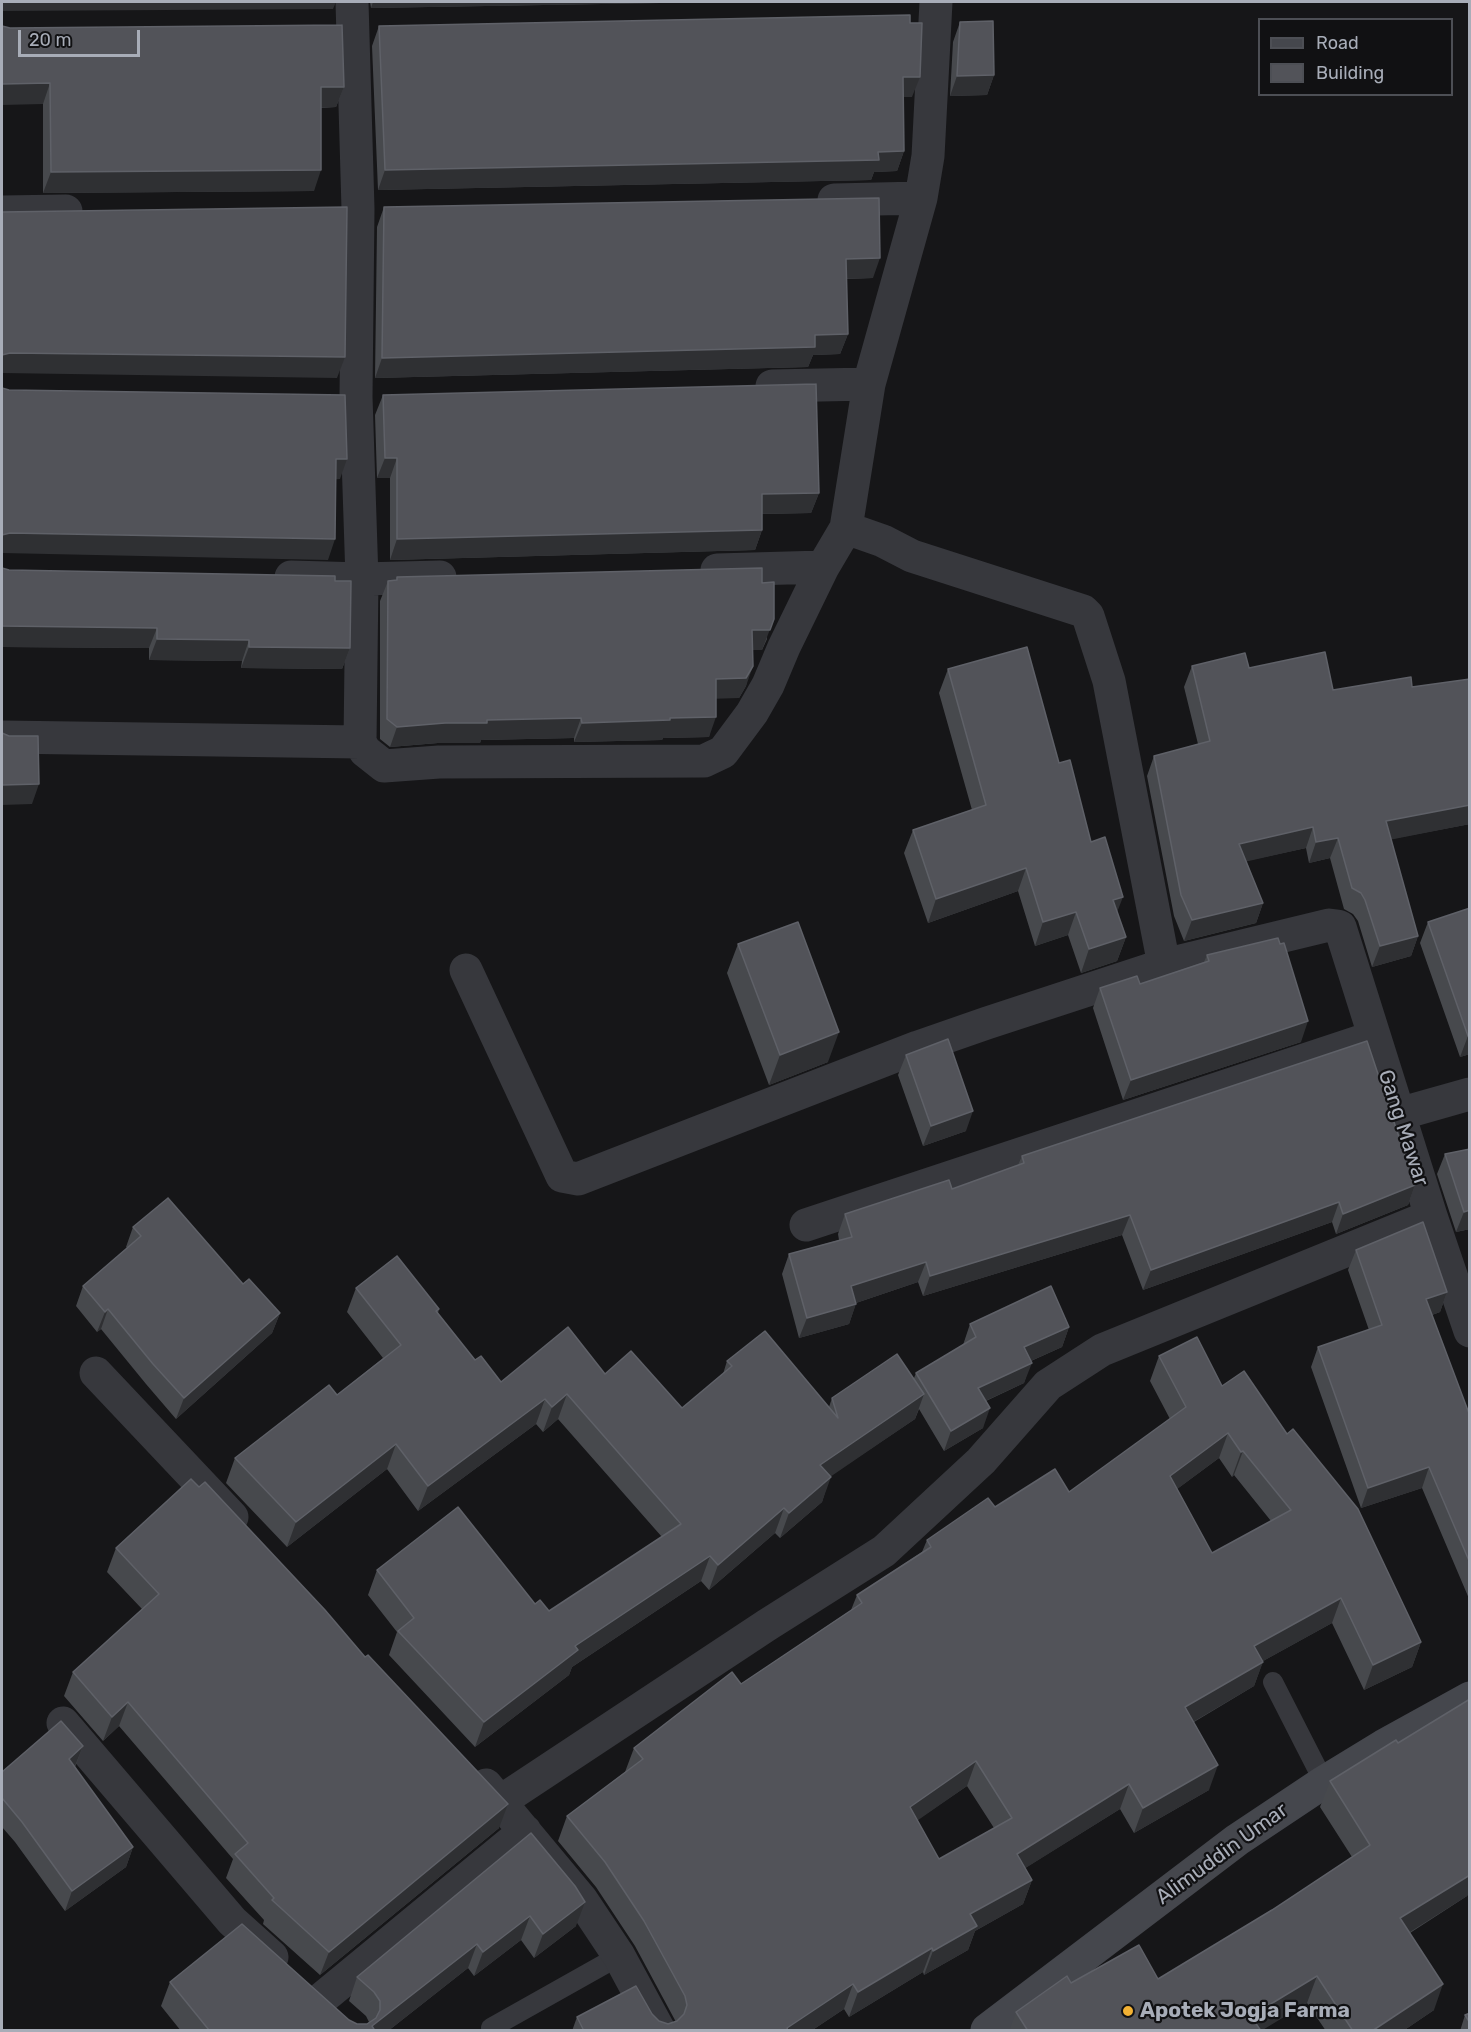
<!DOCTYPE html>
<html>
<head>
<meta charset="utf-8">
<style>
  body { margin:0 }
  #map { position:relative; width:1471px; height:2032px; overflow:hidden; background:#161618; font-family:Rubik,sans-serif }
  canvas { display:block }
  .frame { position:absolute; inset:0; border:3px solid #a8adb8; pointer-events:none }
  .legend { position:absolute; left:1258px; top:18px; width:195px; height:78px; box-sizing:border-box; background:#111113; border:2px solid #4d4f55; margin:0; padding:8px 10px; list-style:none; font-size:18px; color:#a8adb8 }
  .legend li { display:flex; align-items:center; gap:12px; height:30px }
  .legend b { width:30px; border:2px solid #4d4f55 }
  .scale { position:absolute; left:18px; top:30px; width:122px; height:27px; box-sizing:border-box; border:3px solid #a8adb8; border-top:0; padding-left:8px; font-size:18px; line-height:21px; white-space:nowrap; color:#a8adb8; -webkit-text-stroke:4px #111113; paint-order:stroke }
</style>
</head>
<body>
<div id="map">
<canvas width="1471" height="2032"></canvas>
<div class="frame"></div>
<ul class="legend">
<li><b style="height:8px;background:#45474d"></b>Road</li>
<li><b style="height:16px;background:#525359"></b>Building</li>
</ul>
<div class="scale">20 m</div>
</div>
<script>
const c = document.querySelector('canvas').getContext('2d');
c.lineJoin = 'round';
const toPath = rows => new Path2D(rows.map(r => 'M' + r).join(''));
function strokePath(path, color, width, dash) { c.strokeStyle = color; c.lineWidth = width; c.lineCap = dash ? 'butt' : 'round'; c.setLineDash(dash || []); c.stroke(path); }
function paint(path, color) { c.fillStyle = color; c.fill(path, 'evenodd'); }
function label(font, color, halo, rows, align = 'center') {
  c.font = font + ' Rubik,sans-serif'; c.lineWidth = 4.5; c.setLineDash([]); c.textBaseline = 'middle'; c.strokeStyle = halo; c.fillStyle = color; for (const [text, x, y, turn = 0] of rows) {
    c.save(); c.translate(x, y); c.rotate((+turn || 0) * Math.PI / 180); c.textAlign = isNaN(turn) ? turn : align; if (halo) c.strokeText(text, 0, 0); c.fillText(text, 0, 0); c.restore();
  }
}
strokePath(toPath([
  [1273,1682,1324,1782],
  [491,2028,619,1956]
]), '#37383d', 20);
strokePath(toPath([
  [352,2,358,209,356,397,362,579,360,742,365,751,384,766,439,762,704,761,723,752,752,713,768,685,784,647,823,567,846,528,869,384,921,198,928,156,936,2],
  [834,200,921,198],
  [2,212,66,211],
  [772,386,869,384],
  [846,528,883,541,912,556,1083,611,1088,616,1109,681,1164,965],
  [717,570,823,567],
  [291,577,362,579,440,577],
  [2,737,360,742],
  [466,970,562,1176,578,1179,918,1047,987,1023,1164,965,1329,925,1337,926,1340,927,1431,1216,1470,1331],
  [1399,1114,1470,1094],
  [806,1225,1374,1037],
  [96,1373,232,1517],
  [63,1723,232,1921,272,1957],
  [486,1785,581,1899,619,1956,659,2030],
  [501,1801,767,1625,884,1551,981,1461,1048,1385,1102,1350,1431,1216],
  [320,2000,525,1831]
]), '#37383d', 33);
strokePath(toPath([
  [987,2030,1237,1840,1324,1782,1383,1746,1470,1698]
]), '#45474d', 33);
paint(toPath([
  [370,2,718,2,371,8],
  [960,22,994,75,987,95,950,96,953,42],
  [379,26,912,97,903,97,904,151,897,171,874,172,871,180,378,190,372,46],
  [10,28,344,87,336,107,321,108,314,191,43,193,43,104],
  [384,207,873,278,846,279,848,334,840,354,813,355,808,367,375,378,377,227],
  [383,395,819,493,811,513,762,514,762,530,755,550,390,560,390,478,377,478,375,415],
  [2,568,9,570,335,581,350,648,342,669,241,668,242,661,149,660,149,648,2,647],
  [397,577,762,583,767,639,762,650,753,650,746,686,739,698,716,698,709,737,663,738,662,740,574,742,574,738,481,740,480,743,438,743,390,747,380,739,380,601,388,581,396,580],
  [1192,666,1249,668,1333,690,1412,687,1470,679,1470,824,1391,839,1418,936,1411,956,1372,967,1358,921,1353,914,1344,909,1330,858,1309,863,1306,848,1246,861,1263,903,1256,923,1184,941,1174,916,1147,776,1154,756,1198,744,1184,687],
  [948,669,1059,763,1091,842,1126,937,1117,961,1081,973,1068,935,1035,946,1018,891,928,923,904,853,913,830,972,810,939,693],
  [1470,908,1470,1054,1460,1057,1420,943,1428,922],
  [738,944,828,1062,769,1085,727,973],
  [1207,955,1301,1042,1123,1100,1093,1008,1100,988,1140,984,1204,962],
  [906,1055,966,1131,923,1146,898,1075],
  [1470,1149,1470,1229,1456,1232,1437,1174,1445,1154],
  [1022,1156,1415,1185,1408,1205,1336,1234,1332,1222,1143,1290,1122,1235,923,1296,918,1282,856,1303,849,1324,799,1338,782,1274,789,1254,839,1240,838,1234,845,1214,952,1189,1018,1165],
  [133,1227,243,1284,280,1313,272,1333,176,1419,146,1384,101,1329,97,1332,76,1306,83,1286,127,1248,126,1247],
  [1356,1250,1447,1292,1440,1312,1432,1315,1470,1416,1470,1601,1422,1488,1361,1508,1311,1367,1318,1347,1369,1330,1348,1270],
  [356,1288,439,1309,438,1313,475,1360,501,1382,605,1374,682,1408,723,1374,727,1361,829,1407,832,1398,914,1378,916,1373,963,1345,970,1324,1069,1327,1062,1347,1031,1361,1024,1383,986,1401,983,1428,944,1451,919,1409,915,1419,830,1476,822,1502,780,1538,775,1533,709,1590,701,1581,572,1667,569,1675,475,1747,389,1655,397,1632,368,1595,377,1570,535,1604,549,1611,662,1537,558,1419,543,1432,536,1424,418,1511,387,1469,287,1547,226,1483,235,1458,337,1395,383,1358,347,1312],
  [1159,1356,1222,1386,1421,1642,1412,1667,1364,1690,1332,1623,1263,1661,1254,1686,1194,1722,1209,1790,1134,1833,1120,1809,1025,1868,1032,1880,1023,1904,975,1931,968,1950,924,1975,923,1972,849,2017,844,2009,811,2031,584,2031,652,2014,659,2021,668,2024,676,2022,635,1946,596,1887,558,1841,567,1816,625,1772,634,1748,741,1684,851,1610,857,1595,922,1552,927,1540,995,1507,1069,1492,1170,1419,1150,1381],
  [1219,1458,1232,1477,1234,1475,1271,1521,1212,1553,1177,1489],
  [967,1786,994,1828,939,1859,917,1820],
  [116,1548,499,1828,320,1975,263,1924,264,1920,226,1878,233,1859,119,1726,103,1741,64,1696,73,1672,142,1609,107,1572],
  [83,1746,75,1767,133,1847,126,1867,65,1911,15,1842,2,1827,2,1772],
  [1330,1781,1469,1892,1467,1896,1410,1933,1434,2010,1403,2031,1326,2031,1307,2003,1261,2030,1009,2031,1016,2012,1071,1983,1158,1979,1272,1910,1352,1857,1320,1807],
  [531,1833,576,1926,534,1958,521,1940,474,1976,468,1968,388,2031,181,2031,161,2006,170,1982,349,2020,357,2024,367,2024,369,2022,366,2016,349,2001,357,1977],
  [1470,2013,1470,2031,1460,2031,1465,2015],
  [577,2017,584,2031,572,2031]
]), '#47494d');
paint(toPath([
  [2,2,336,2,333,9,2,11],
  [373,2,718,2,371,8],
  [994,75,987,95,950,96,957,76],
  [903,77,920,77,912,97,895,97],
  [50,83,43,104,2,105,2,84],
  [321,87,344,87,336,107,313,108],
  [904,151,897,171,874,172,871,180,378,190,385,170],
  [321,170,314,191,43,193,51,172],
  [880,258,873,278,838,279,846,259],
  [848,334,840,354,813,355,808,367,375,378,382,358,815,335],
  [10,353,345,357,337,378,2,373,2,355],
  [385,458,397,458,390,478,377,478],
  [336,459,347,459,340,479,328,480],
  [819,493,811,513,754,514,762,494],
  [762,530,755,550,390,560,397,539],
  [10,533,335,539,328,560,2,553,2,535],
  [774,619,762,650,745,650,752,630],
  [2,626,157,628,149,648,2,647],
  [157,639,249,640,242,661,149,660],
  [249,647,350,648,342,669,241,668],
  [753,666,746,686,739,698,708,699,716,679],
  [716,717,709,737,663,738,662,740,574,742,582,723,670,718],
  [581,718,574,738,481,740,480,743,438,743,390,747,397,727,487,720],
  [39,784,32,804,2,805,2,785],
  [1470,805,1470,824,1379,842,1386,821],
  [1313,827,1306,848,1231,865,1239,844],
  [1338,838,1330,858,1309,863,1316,842],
  [1026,868,1018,891,928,923,936,899],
  [1123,897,1114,920,1113,900],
  [1263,903,1256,923,1184,941,1192,920],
  [1076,912,1068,935,1035,946,1043,922],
  [1418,936,1411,956,1372,967,1380,946],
  [1126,937,1117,961,1081,973,1089,949],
  [1308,1021,1301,1042,1123,1100,1131,1080],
  [839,1032,828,1062,769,1085,780,1055],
  [1468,1036,1470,1036,1470,1054,1460,1057],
  [973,1111,966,1131,923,1146,931,1126],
  [1415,1185,1408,1205,1336,1234,1343,1214],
  [1339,1202,1332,1222,1143,1290,1151,1270],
  [1470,1210,1470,1229,1456,1232,1464,1212],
  [1130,1215,1122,1235,923,1296,930,1276],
  [926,1262,918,1282,844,1307,851,1286],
  [1447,1292,1440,1312,1418,1320,1426,1299],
  [856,1304,849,1324,799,1338,807,1318],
  [108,1309,101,1329,97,1332,105,1312],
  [280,1313,272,1333,176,1419,184,1398],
  [1069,1327,1062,1347,1017,1367,1024,1347],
  [1032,1363,1024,1383,970,1408,978,1388],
  [567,1394,558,1419,543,1432,552,1407],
  [924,1394,915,1419,811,1490,820,1465],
  [545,1399,536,1424,418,1511,428,1486],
  [990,1408,983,1428,944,1451,951,1431],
  [1228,1433,1219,1458,1161,1501,1170,1476],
  [396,1444,387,1469,287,1547,296,1522],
  [1243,1451,1234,1475,1232,1477,1241,1452],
  [1429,1467,1422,1488,1361,1508,1368,1488],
  [831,1477,822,1502,780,1538,789,1513],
  [784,1508,775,1533,709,1590,718,1565],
  [710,1556,701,1581,572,1667,569,1675,475,1747,484,1722,575,1646],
  [1341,1598,1332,1623,1245,1671,1254,1646],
  [1421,1642,1412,1667,1364,1690,1373,1665],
  [1263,1662,1254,1686,1176,1732,1185,1707],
  [128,1702,119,1726,103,1741,112,1717],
  [83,1746,75,1766,61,1779,69,1759],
  [976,1761,967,1786,901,1832,910,1807],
  [1218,1765,1209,1790,1134,1833,1143,1808],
  [1129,1784,1120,1809,1008,1879,1017,1854],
  [508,1804,499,1828,320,1975,329,1952],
  [133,1847,126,1867,65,1911,72,1891],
  [1470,1875,1470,1892,1467,1896,1391,1944,1400,1918],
  [1032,1880,1023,1904,975,1931,968,1950,924,1975,933,1951,970,1914],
  [585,1902,576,1926,534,1958,543,1934],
  [530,1916,521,1940,474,1976,483,1952],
  [477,1944,468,1968,388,2031,370,2031,372,2026],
  [932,1948,923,1972,849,2017,858,1992],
  [1317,1976,1307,2003,1261,2031,1251,2016],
  [853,1984,844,2009,811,2031,786,2031,787,2028],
  [1443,1984,1434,2010,1403,2031,1372,2031]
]), '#2f3033');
const building = toPath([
  [910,15,910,23,922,23,920,77,903,77,904,151,878,152,879,160,385,170,379,26,910,15],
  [993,21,994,75,957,76,960,22,993,21],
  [342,25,344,87,321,87,321,170,51,172,50,83,2,84,2,26,10,28,342,25],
  [879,198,880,258,846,259,848,334,815,335,815,347,382,358,384,207,879,198],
  [347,207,345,357,10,353,2,355,2,212,347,207],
  [816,384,819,493,762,494,762,530,397,539,397,458,385,458,383,395,816,384],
  [2,388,9,390,345,395,347,459,336,459,335,539,10,533,2,535,2,388],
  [2,568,9,570,335,576,335,581,351,581,350,648,249,647,249,640,157,639,157,628,2,626,2,568],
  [762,568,762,583,774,582,774,619,770,630,752,630,753,666,746,678,716,679,716,717,670,718,670,720,582,723,581,718,487,720,487,723,445,723,397,727,387,719,388,581,397,580,397,577,762,568],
  [1027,647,1059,763,1070,760,1091,842,1105,837,1123,897,1113,900,1126,937,1089,949,1076,912,1043,922,1026,868,936,899,913,830,986,805,948,669,1027,647],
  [1325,652,1333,690,1411,677,1412,687,1470,679,1470,805,1386,821,1418,936,1380,946,1365,900,1361,893,1352,888,1338,838,1316,842,1313,827,1239,844,1263,903,1192,920,1181,895,1154,756,1210,741,1192,666,1245,653,1249,668,1325,652],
  [2,733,9,736,38,736,39,784,2,785,2,733],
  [1470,908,1470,1036,1468,1036,1428,922,1470,908],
  [798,922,839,1032,780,1055,738,944,798,922],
  [1278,938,1280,944,1284,943,1308,1021,1131,1080,1100,988,1137,976,1140,984,1209,961,1207,955,1278,938],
  [948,1039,973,1111,931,1126,906,1055,948,1039],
  [1367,1041,1415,1185,1343,1214,1339,1202,1151,1270,1130,1215,930,1276,926,1262,851,1286,856,1304,807,1318,789,1254,852,1237,845,1214,949,1180,952,1189,1024,1163,1022,1156,1367,1041],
  [1470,1149,1470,1210,1464,1212,1445,1154,1470,1149],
  [168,1198,243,1284,249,1279,280,1313,184,1398,153,1364,108,1309,105,1312,83,1286,141,1236,133,1227,168,1198],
  [1423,1222,1447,1292,1426,1299,1470,1416,1470,1563,1429,1467,1368,1488,1318,1347,1382,1325,1356,1250,1423,1222],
  [397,1256,439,1309,436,1311,475,1360,481,1356,501,1382,568,1327,605,1374,631,1351,682,1408,732,1366,727,1361,765,1331,838,1418,832,1398,897,1354,924,1394,820,1465,831,1477,789,1513,784,1508,718,1565,710,1556,575,1646,578,1650,484,1722,398,1631,414,1618,377,1570,458,1507,535,1604,540,1600,549,1611,681,1524,567,1394,552,1407,545,1399,428,1486,396,1444,296,1522,235,1458,329,1385,337,1395,401,1345,356,1288,397,1256],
  [1051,1286,1069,1327,1024,1347,1032,1363,978,1388,990,1408,951,1431,916,1373,976,1337,970,1324,1051,1286],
  [1197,1337,1222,1386,1244,1371,1287,1434,1293,1429,1358,1509,1421,1642,1373,1665,1341,1598,1254,1646,1263,1662,1185,1707,1218,1765,1143,1808,1129,1784,1017,1854,1032,1880,970,1914,977,1926,933,1951,932,1948,858,1992,853,1984,787,2028,788,2031,584,2031,577,2017,636,1986,652,2014,659,2021,668,2024,677,2021,684,2014,687,2005,685,1996,644,1921,605,1862,567,1816,643,1759,634,1748,732,1672,741,1684,862,1603,857,1595,931,1547,927,1540,988,1498,995,1507,1055,1469,1069,1492,1186,1407,1159,1356,1197,1337],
  [1228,1433,1241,1452,1243,1451,1291,1510,1212,1553,1170,1476,1228,1433],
  [976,1761,1012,1818,939,1859,910,1807,976,1761],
  [191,1479,199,1487,205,1482,325,1610,365,1657,368,1655,508,1804,329,1952,272,1900,274,1898,235,1854,248,1843,128,1702,112,1717,73,1672,159,1594,116,1548,191,1479],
  [1470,1699,1470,1875,1400,1918,1443,1984,1372,2031,1353,2031,1317,1976,1251,2016,1261,2031,1028,2031,1016,2012,1067,1976,1071,1983,1139,1945,1158,1979,1272,1910,1370,1845,1330,1781,1396,1740,1398,1743,1470,1699],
  [61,1721,83,1746,69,1759,133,1847,72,1891,22,1822,2,1798,2,1772,61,1721],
  [531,1833,575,1886,585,1902,543,1934,530,1916,483,1952,477,1944,372,2026,375,2031,208,2031,209,2030,170,1982,242,1924,349,2020,357,2024,367,2024,376,2018,380,2010,380,2001,374,1992,357,1977,531,1833],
  [1470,2013,1470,2023,1465,2015,1470,2013]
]);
paint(building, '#525359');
strokePath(building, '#5f6168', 1.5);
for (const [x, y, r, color] of [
  [1128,2011,6,"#f2b134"]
]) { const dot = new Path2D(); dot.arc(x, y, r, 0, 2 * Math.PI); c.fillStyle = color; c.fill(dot); strokePath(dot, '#111113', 2); }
label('21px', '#a8adb8', '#111113', [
  ["Gang Mawar",1403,1128,72],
  ["Alimuddin Umar",1222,1854,-36]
]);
label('bold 21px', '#a8adb8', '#111113', [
  ["Apotek Jogja Farma",1140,2011]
], 'left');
</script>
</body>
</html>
